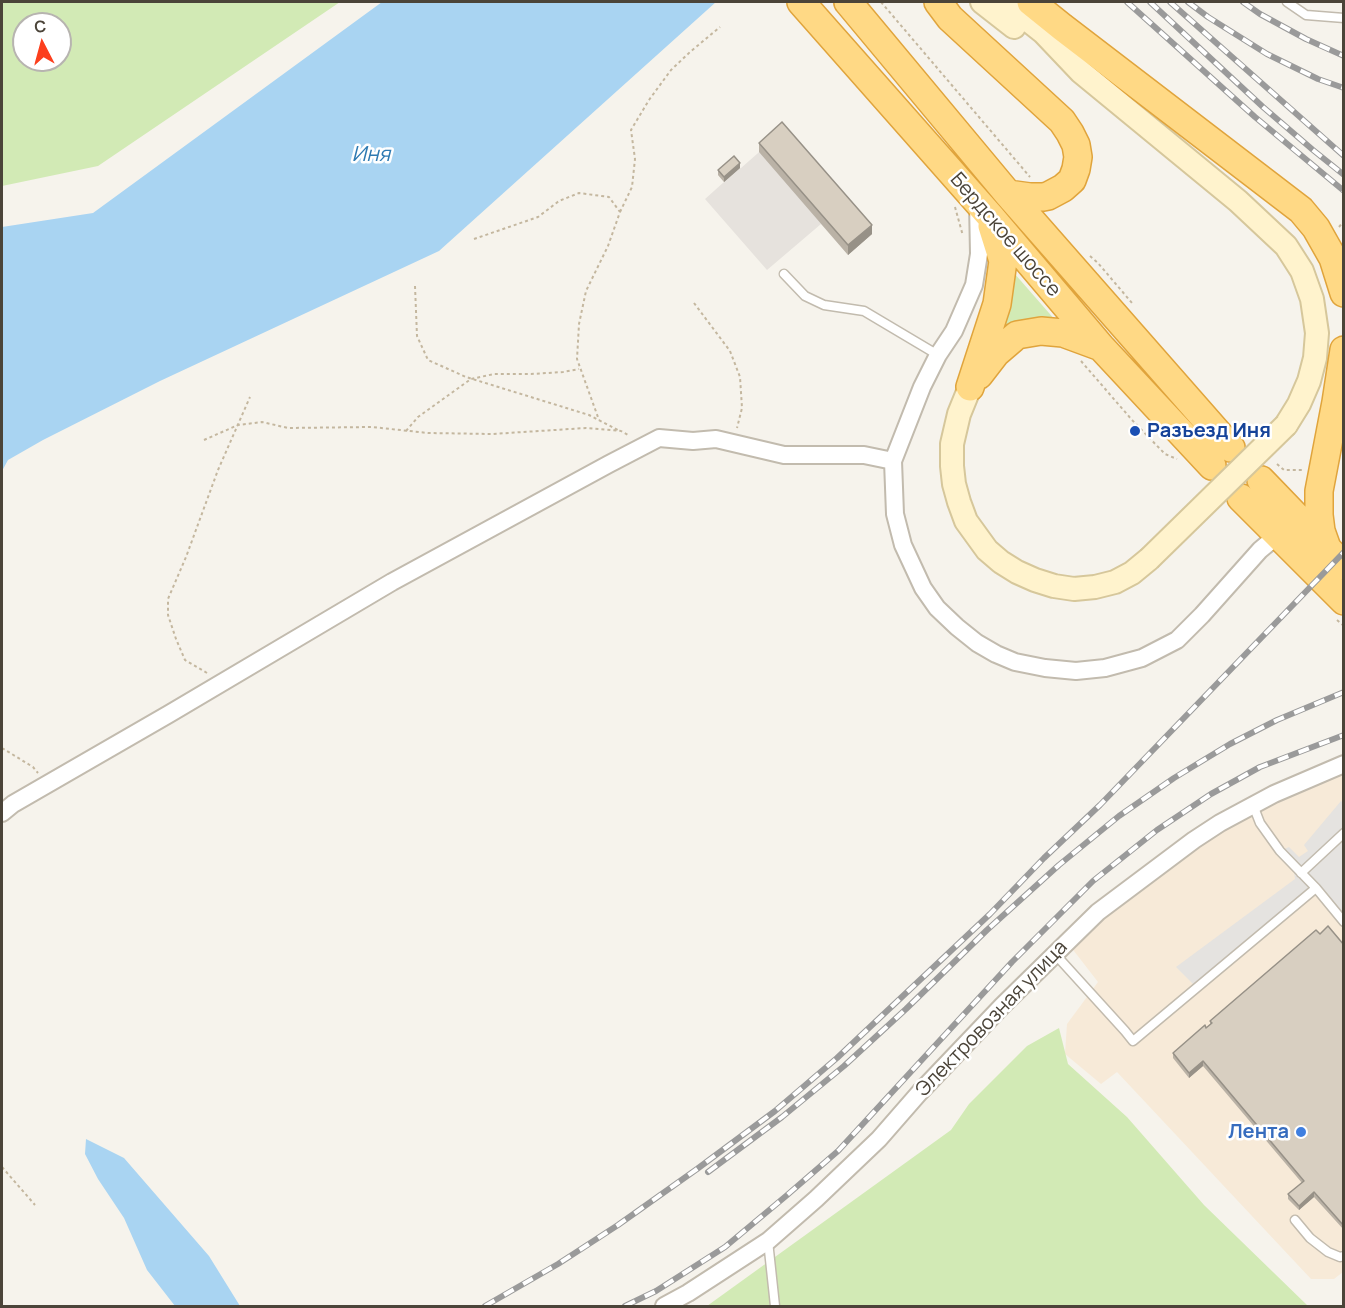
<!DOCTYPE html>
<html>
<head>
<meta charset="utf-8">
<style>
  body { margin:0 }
  #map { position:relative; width:1345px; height:1308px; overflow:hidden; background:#f6f3ec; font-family:Manrope,sans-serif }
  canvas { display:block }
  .frame { position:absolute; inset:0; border:3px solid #4b4439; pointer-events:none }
  .north { position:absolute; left:12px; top:12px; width:60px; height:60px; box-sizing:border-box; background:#fff; border:2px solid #b7b4b0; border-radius:50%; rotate:354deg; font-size:16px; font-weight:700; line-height:24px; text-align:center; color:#4b4439 }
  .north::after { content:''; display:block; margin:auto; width:21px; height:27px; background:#fc3f1d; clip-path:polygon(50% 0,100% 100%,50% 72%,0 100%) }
</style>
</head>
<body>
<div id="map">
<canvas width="1345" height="1308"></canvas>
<div class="frame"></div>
<div class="north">С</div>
</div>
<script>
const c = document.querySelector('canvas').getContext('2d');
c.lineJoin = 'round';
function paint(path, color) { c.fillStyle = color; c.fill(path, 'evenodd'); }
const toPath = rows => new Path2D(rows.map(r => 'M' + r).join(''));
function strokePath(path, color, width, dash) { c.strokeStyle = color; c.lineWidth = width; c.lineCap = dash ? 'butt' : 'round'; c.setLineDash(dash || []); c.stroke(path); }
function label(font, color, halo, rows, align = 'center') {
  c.font = font + ' Manrope,sans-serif'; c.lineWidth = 5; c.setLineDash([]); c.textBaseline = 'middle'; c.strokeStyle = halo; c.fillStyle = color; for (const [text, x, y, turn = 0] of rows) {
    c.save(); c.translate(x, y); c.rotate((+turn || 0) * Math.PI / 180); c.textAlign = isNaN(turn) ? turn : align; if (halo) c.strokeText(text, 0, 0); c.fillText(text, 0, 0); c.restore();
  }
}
paint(toPath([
  [1343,764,1343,1272,1334,1279,1311,1279,1117,1072,1101,1084,1065,1054,1067,1024,1098,982,1067,942,1194,840]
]), '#f7ead8');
paint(toPath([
  [782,132,872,234,848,255,821,224,767,270,705,199,724,182,718,175,741,168]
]), '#e6e2dd');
paint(toPath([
  [2,2,340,2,98,166,2,186],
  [24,24,60,24,60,60,24,60],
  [1014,273,1056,321,1019,324,996,331],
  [1059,1028,1068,1064,1127,1117,1204,1205,1308,1306,707,1306,951,1130,969,1104,1027,1046]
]), '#d2eab5');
paint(toPath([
  [1341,801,1343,803,1343,922,1316,888,1196,987,1176,967,1295,879,1293,864,1280,851,1289,847,1299,857,1308,851,1304,845]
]), '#e5e3e0');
paint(toPath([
  [382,2,716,2,439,251,160,381,43,440,8,460,2,471,2,227,93,213],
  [86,1139,124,1158,209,1256,240,1306,175,1306,147,1270,124,1218,98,1179,85,1154]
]), '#a9d4f2');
const service = toPath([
  [1287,2,1306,15,1344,18],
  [784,274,805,296,824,305,864,311,938,355],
  [1301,873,1344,833],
  [1316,888,1344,922],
  [1055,954,1125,1031,1133,1041,1316,888,1280,851,1260,823,1253,805],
  [1295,1220,1310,1238,1328,1252,1340,1257,1344,1256],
  [768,1241,775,1306]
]);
const minor = toPath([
  [978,203,979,254,974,285,954,331,938,355,922,387,893,461,895,514,903,545,923,588,937,608,957,627,977,643,996,654,1015,662,1045,668,1076,671,1105,668,1142,658,1177,640,1202,615,1260,550,1278,535],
  [2,813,13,804,169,714,392,582,609,464,659,438,693,441,716,439,784,455,864,455,893,461],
  [664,1306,688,1293,768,1241,816,1199,879,1139,920,1092,1002,1006,1098,912,1194,840,1220,823,1274,794,1344,764]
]);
const secondary = toPath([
  [982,2,1014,27],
  [1005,2,1043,32,1081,72,1238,201,1286,246,1302,271,1312,299,1317,333,1315,358,1309,381,1299,404,1286,425],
  [970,387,959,414,952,444,952,466,954,484,959,502,966,521,987,550,1001,562,1017,572,1035,580,1054,586,1074,589,1095,587,1115,582,1132,573,1149,559]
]);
const trunk = toPath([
  [801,2,990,216,1101,347,1212,466],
  [848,2,1008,194,1231,448],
  [938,2,950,18,1062,121,1070,133,1076,145,1078,157,1076,169,1072,180,1063,188,1048,196,1043,197,1030,197,1008,194],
  [1031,2,1062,27,1301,210,1316,228,1333,258,1344,293],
  [979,375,996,353,1017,335,1041,331,1063,333,1101,347],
  [970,387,997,304,1003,261,992,226],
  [1261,480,1344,566],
  [1241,498,1344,601],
  [1327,548,1321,531,1319,515,1319,491,1336,402,1344,350]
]);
strokePath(service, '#c2bbae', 11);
strokePath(minor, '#c2bbae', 20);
strokePath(secondary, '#d6c79b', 26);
strokePath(trunk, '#e0a43c', 30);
strokePath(toPath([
  [881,2,1030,177],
  [955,207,963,236],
  [620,212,632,187,635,159,631,130,649,100,671,70,690,52,720,27],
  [1339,227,1344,221],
  [474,239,538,217,559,201,579,193,609,197,620,212,608,246,586,291,579,324,577,359,599,420],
  [1090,256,1098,263,1132,303],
  [415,286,417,336,428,360,466,377,589,415,618,430],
  [694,303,730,351,740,377,742,408,737,428],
  [1081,361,1132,420,1165,454,1177,459],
  [406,431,418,417,471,379,494,374,531,374,563,372,579,369],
  [204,440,238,425,262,422,288,428,372,427,428,433,492,434,586,428,621,431,630,436],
  [1277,464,1284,470,1304,470],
  [1337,620,1344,626],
  [207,673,185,660,176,639,168,615,168,599,186,557,218,470,250,397],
  [2,748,33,767,38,773],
  [2,1167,35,1205]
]), '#c4b79f', 2, [3, 3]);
strokePath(service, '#fff', 8);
strokePath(minor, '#fff', 16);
strokePath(secondary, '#fff3cd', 22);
strokePath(trunk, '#ffd985', 27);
const rail = toPath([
  [1127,2,1255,117,1344,191],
  [1150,2,1263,107,1313,150,1344,175],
  [1170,2,1344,156],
  [1188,2,1208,17,1267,54,1318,79,1344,88],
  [1243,2,1260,14,1306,39,1344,56],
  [708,1172,782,1117,844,1066,906,1009,987,930,1059,865,1119,816,1174,778,1230,744,1277,720,1344,692],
  [485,1306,558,1264,618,1225,697,1169,775,1111,837,1058,990,914,1044,858,1100,805,1344,552],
  [625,1306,656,1291,725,1247,786,1196,838,1151,1012,962,1093,881,1157,830,1211,794,1260,767,1344,735]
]);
strokePath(rail, '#9a9a9a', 6);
strokePath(rail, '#fff', 4, [11]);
const secondaryBridge = toPath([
  [1149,559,1286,425]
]);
strokePath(secondaryBridge, '#d6c79b', 26, []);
strokePath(secondaryBridge, '#fff3cd', 22);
paint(toPath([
  [759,143,872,234,848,255,759,152],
  [740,168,724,182,718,175,718,170],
  [1320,934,1344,945,1344,1230,1314,1197,1299,1210,1288,1199,1288,1194,1302,1183,1203,1066,1189,1078,1173,1058,1173,1053,1206,1028,1210,1024,1210,1021]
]), '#bab2a6');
paint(toPath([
  [740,163,740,168,724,182,724,177],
  [872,225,872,234,848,255,848,245],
  [1203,1061,1203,1066,1189,1078,1189,1073],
  [1314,1192,1314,1197,1299,1210,1299,1206]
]), '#979187');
const building = toPath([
  [782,122,872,225,848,245,759,143,782,122],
  [734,156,740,163,724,177,718,170,734,156],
  [1328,926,1344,945,1344,1226,1314,1192,1299,1206,1288,1194,1304,1181,1203,1061,1189,1073,1173,1053,1205,1025,1206,1028,1212,1023,1210,1021,1316,930,1320,934,1328,926]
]);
paint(building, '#d8cfc1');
strokePath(building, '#979187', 1.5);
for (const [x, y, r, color] of [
  [1135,431,6,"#1a4fb4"],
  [1301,1132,6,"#3f7fe0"]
]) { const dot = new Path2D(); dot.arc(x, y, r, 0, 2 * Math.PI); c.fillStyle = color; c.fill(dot); strokePath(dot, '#fff', 2); }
label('20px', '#4b4439', '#fff', [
  ["Бердское шоссе",1005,235,49],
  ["Электровозная улица",992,1019,-46]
]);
label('bold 20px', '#164399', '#fff', [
  ["Разъезд Иня",1147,431]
], 'left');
label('bold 20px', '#366cbe', '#fff', [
  ["Лента",1289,1132]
], 'right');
label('italic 21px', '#2e7ab2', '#fff', [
  ["Иня",371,155]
]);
</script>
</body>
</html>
